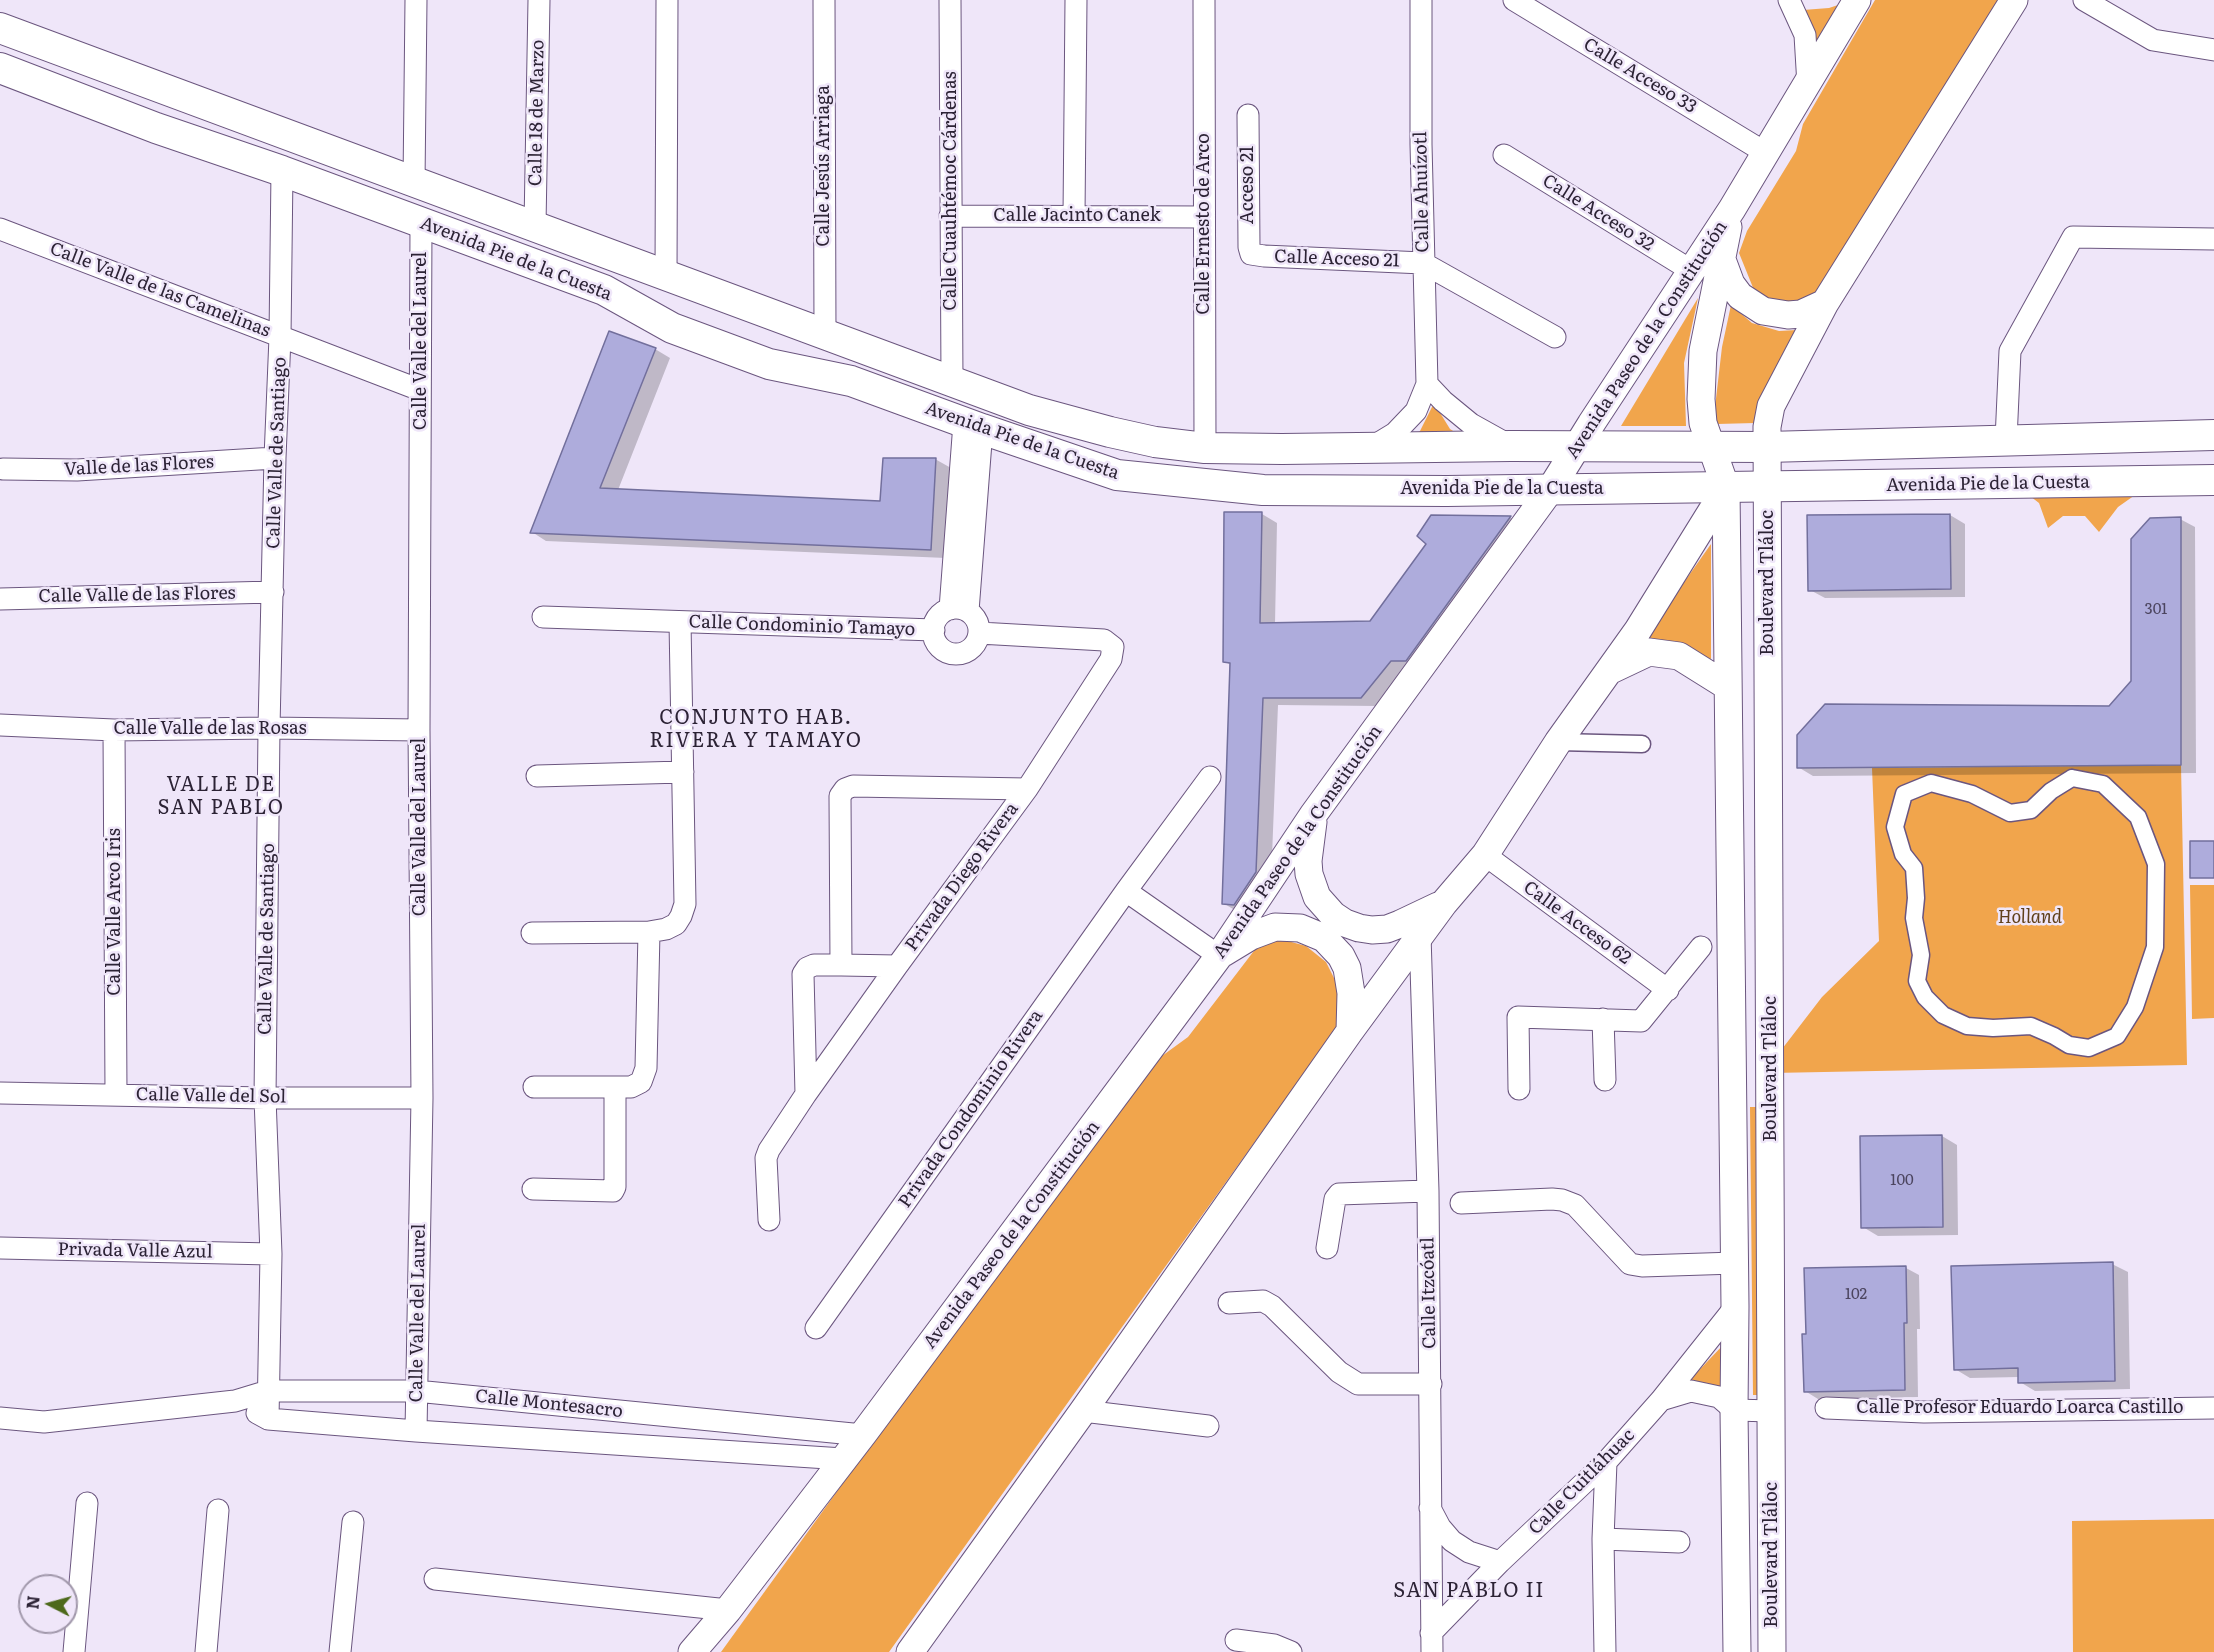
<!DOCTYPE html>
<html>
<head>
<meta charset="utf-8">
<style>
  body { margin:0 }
  #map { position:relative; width:2214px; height:1652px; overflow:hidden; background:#efe6f9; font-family:Literata,serif }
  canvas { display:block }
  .north { position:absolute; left:18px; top:1574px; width:60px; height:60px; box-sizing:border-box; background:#efe6f9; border:2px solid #a198ab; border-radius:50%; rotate:276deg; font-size:16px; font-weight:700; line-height:24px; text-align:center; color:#2c2335 }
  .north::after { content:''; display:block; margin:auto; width:21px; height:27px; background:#4d691b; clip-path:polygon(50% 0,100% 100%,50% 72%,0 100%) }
</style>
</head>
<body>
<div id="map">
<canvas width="2214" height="1652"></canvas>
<div class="north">N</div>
</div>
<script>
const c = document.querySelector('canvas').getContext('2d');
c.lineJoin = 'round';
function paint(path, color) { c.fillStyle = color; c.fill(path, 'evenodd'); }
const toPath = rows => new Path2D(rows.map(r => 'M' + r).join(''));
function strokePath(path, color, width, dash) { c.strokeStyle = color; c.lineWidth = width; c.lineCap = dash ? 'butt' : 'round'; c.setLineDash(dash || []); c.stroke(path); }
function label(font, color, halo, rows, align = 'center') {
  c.font = font + ' Literata,serif'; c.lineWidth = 5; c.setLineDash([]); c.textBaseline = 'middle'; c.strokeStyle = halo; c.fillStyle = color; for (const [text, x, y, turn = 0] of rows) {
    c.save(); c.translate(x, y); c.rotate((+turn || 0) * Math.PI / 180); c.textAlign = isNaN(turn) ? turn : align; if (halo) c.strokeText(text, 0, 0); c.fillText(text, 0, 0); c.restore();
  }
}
paint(toPath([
  [1875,0,2002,0,1820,293,1793,304,1756,295,1739,253,1747,231,1796,151,1803,124],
  [1844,3,1816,54,1814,30,1803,10,1829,8],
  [1698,298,1684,363,1686,426,1621,426],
  [1731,305,1752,323,1779,331,1797,330,1755,423,1717,424,1715,407,1722,347],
  [1434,403,1450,429,1461,436,1408,438,1420,431],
  [2155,481,2118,507,2099,532,2085,516,2063,516,2048,528,2039,503,2013,483],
  [1711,544,1711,659,1682,648,1642,642],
  [2181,765,2187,1065,1772,1073,1772,1062,1822,997,1879,941,1872,768],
  [2190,885,2214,885,2214,1018,2192,1019],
  [1284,940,1306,946,1326,962,1341,992,1340,1023,889,1652,721,1652,1140,1072,1188,1037,1260,943],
  [1750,1107,1758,1107,1761,1395,1753,1395],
  [1725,1343,1724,1395,1685,1385],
  [2214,1519,2214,1652,2073,1652,2072,1521]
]), '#f1a54c');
paint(toPath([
  [655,349,670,358,618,490,882,503,935,459,951,468,946,558,546,541,532,532],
  [1225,513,1262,514,1277,523,1275,624,1371,623,1428,544,1432,516,1511,518,1525,526,1377,706,1278,705,1271,881,1238,912,1223,903,1231,665,1224,661],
  [1950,515,1965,524,1965,597,1825,598,1810,590],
  [2180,519,2195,527,2196,773,1813,776,1798,767,2110,707,2132,681],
  [1942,1136,1957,1145,1958,1235,1878,1236,1863,1227],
  [2112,1264,2128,1272,2130,1389,2035,1391,2020,1382,2019,1377,1970,1378,1955,1369],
  [1906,1268,1919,1275,1920,1329,1917,1329,1918,1397,1818,1399,1805,1391]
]), '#0003');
const building = toPath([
  [609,331,656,348,600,488,880,501,883,458,936,458,931,550,530,533,609,331],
  [1224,512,1262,512,1260,623,1370,621,1426,544,1417,536,1431,515,1511,516,1406,661,1391,661,1361,698,1263,698,1256,872,1234,905,1222,904,1230,663,1223,662,1224,512],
  [1950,514,1951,589,1808,591,1807,515,1950,514],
  [2181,517,2181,765,1797,768,1797,735,1825,704,2109,706,2131,681,2131,539,2150,518,2181,517],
  [2190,841,2214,841,2214,878,2190,878,2190,841],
  [1942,1135,1943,1227,1861,1228,1860,1136,1942,1135],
  [2113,1262,2115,1381,2018,1383,2018,1368,1954,1370,1951,1266,2113,1262],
  [1906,1266,1907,1323,1904,1323,1905,1390,1804,1392,1802,1334,1806,1334,1804,1268,1906,1266]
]);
paint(building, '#aeacdc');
strokePath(building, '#726f9c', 1.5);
const pedestrian = toPath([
  [1558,742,1642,744],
  [2072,778,2103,784,2138,817,2156,864,2155,947,2135,1007,2117,1036,2089,1048,2069,1045,2054,1036,2031,1026,1993,1028,1967,1026,1943,1015,1925,997,1917,981,1921,955,1914,918,1916,898,1914,868,1903,854,1895,827,1904,794,1931,783,1972,794,2010,813,2031,810,2051,791,2072,778]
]);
const minor = toPath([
  [824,0,825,333],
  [950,0,952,381],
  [1204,0,1205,448],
  [1514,0,1766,153],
  [1789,0,1805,35,1808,85],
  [2084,0,2153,40,2214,50],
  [1248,115,1249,247,1251,254,1264,256,1423,263,1555,337],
  [1504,155,1692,271],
  [414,183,416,0],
  [950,216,1204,217],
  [1074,216,1076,0],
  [535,225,539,0],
  [0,229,420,390],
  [666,276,667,0],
  [1427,384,1443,401,1471,424,1507,444],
  [2006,440,2010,351,2073,237,2214,239],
  [1372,447,1395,433,1416,411,1427,384,1421,144,1421,0],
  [3,469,77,470,275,458],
  [0,599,273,592],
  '933 631a23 23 0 1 1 46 0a23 23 0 1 1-46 0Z',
  [950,609,964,423],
  [968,611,982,429],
  [543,617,934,630],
  [0,725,114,730,269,728,419,730],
  [114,730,116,1094],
  [537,776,683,772],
  [1485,855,1668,990],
  [1126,891,1219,956],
  [532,933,649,932,666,929,676,924,681,916,685,904,680,622],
  [1420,935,1428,1191,1432,1652],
  [841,965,840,796,845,789,853,786,1027,789],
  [1603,1019,1605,1080],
  [534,1087,631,1087,641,1082,646,1068,649,932],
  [1519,1089,1518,1017,1641,1021,1701,947],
  [0,1093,265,1098,422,1098],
  [806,1094,803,974,807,968,814,965,841,965,897,966],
  [533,1189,613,1191,615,1187,615,1088],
  [1461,1203,1552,1199,1562,1200,1575,1205,1630,1264,1642,1266,1735,1263],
  [769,1220,766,1158,769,1150,806,1094,897,966,1027,789,1111,659,1113,647,1104,640,979,633],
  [0,1248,271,1254],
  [1327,1248,1335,1199,1339,1194,1428,1191],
  [1229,1303,1263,1301,1272,1306,1339,1372,1358,1384,1431,1384],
  [816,1328,1126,891,1210,777],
  [1661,1400,1691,1391,1719,1397,1734,1410,1772,1411],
  [1826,1408,1924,1412,2214,1408],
  [1083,1411,1208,1426],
  [257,1413,268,1419,416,1431,843,1459],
  [0,1418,44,1422,235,1401,268,1391,416,1391,863,1435],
  [268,1419,271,1254,265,1098,269,728,275,458,280,337,282,171],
  [416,1431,422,1098,419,730,421,223],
  [1430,1508,1440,1527,1452,1541,1469,1552,1500,1562],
  [1603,1539,1679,1542],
  [435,1579,728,1610],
  [1431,1633,1500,1562,1606,1462,1661,1400,1735,1307],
  [1236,1640,1274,1645,1291,1652],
  [74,1652,87,1503],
  [206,1652,218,1510],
  [340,1652,353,1522],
  [1605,1652,1603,1539,1606,1462]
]);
const tertiary = toPath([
  [1728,227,1703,351,1701,399,1703,423,1726,488,1735,1307,1734,1410,1737,1652],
  [1721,257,1731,284,1740,296,1763,311,1788,315,1801,314,1825,303],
  [1611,670,1649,652,1679,656,1727,686],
  [1313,822,1308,861,1309,874,1317,897,1333,915,1345,923,1359,928,1372,930,1387,929,1400,924,1438,906],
  [1223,953,1251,936,1275,927,1300,928,1324,938,1341,956,1347,968,1351,993,1350,1031],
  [692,1652,728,1610,864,1433,1219,956,1313,815,1550,490,1591,424,1732,209,1857,0],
  [910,1652,1083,1411,1350,1031,1444,903,1485,855,1558,742,1638,630,1726,488],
  [1772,1652,1767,427,1771,406,1825,303,2014,0]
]);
const secondary = toPath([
  [0,28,1029,410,1110,432,1155,442,1205,448,1282,449,1511,446,1767,447,2214,435],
  [0,68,156,128,282,171,604,290,672,328,769,364,851,381,982,429,1117,475,1263,490,1447,491,2214,480]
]);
strokePath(pedestrian, '#6b567f', 19);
strokePath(minor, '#6b567f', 23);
strokePath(tertiary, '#6b567f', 29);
strokePath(secondary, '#6b567f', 32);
strokePath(pedestrian, '#fff', 16);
strokePath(minor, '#fff', 21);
strokePath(tertiary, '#fff', 27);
strokePath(secondary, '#fff', 30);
label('15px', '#4c455f', null, [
  ["301",2156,610],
  ["100",1902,1181],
  ["102",1856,1295]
]);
label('18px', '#2c2335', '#efe6f9', [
  ["Calle Acceso 33",1640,76,31],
  ["Calle 18 de Marzo",537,113,-89],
  ["Calle Jesús Arriaga",824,166,-90],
  ["Acceso 21",1248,185,-90],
  ["Calle Cuauhtémoc Cárdenas",951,191,-90],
  ["Calle Ahuízotl",1422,192,-91],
  ["Calle Acceso 32",1598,213,32],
  ["Calle Jacinto Canek",1077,216],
  ["Calle Ernesto de Arco",1204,224,-90],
  ["Avenida Pie de la Cuesta",516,259,21],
  ["Calle Acceso 21",1337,259,2],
  ["Calle Valle de las Camelinas",160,290,21],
  ["Avenida Paseo de la Constitución",1647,340,-57],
  ["Calle Valle del Laurel",421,341,-90],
  ["Avenida Pie de la Cuesta",1022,441,19],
  ["Calle Valle de Santiago",277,453,-88],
  ["Valle de las Flores",139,466,-3],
  ["Avenida Pie de la Cuesta",1988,484,-1],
  ["Avenida Pie de la Cuesta",1502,489],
  ["Boulevard Tláloc",1768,583,-90],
  ["Calle Valle de las Flores",137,595,-1],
  ["Calle Condominio Tamayo",802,626,2],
  ["Calle Valle de las Rosas",210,729],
  ["Calle Valle del Laurel",420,827,-90],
  ["Avenida Paseo de la Constitución",1298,842,-55],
  ["Privada Diego Rivera",962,877,-54],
  ["Calle Valle Arco Iris",115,912,-90],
  ["Calle Acceso 62",1577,923,36],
  ["Calle Valle de Santiago",267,939,-89],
  ["Boulevard Tláloc",1771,1069,-90],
  ["Calle Valle del Sol",211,1096,1],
  ["Privada Condominio Rivera",971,1109,-55],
  ["Avenida Paseo de la Constitución",1012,1235,-53],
  ["Privada Valle Azul",135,1251,1],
  ["Calle Itzcóatl",1429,1293,-91],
  ["Calle Valle del Laurel",418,1313,-89],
  ["Calle Montesacro",549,1404,6],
  ["Calle Profesor Eduardo Loarca Castillo",2020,1408],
  ["Calle Cuitláhuac",1582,1482,-45],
  ["Boulevard Tláloc",1772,1555,-90]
]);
label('italic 18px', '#60401b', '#efe6f9', [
  ["Holland",2030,918]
]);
c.letterSpacing = '1.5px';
label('20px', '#2c2335', '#efe6f9', [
  ["CONJUNTO HAB.",756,718],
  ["RIVERA Y TAMAYO",756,741],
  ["VALLE DE",221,785],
  ["SAN PABLO",221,808],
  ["SAN PABLO II",1469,1591]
]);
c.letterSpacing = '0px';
</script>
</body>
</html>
